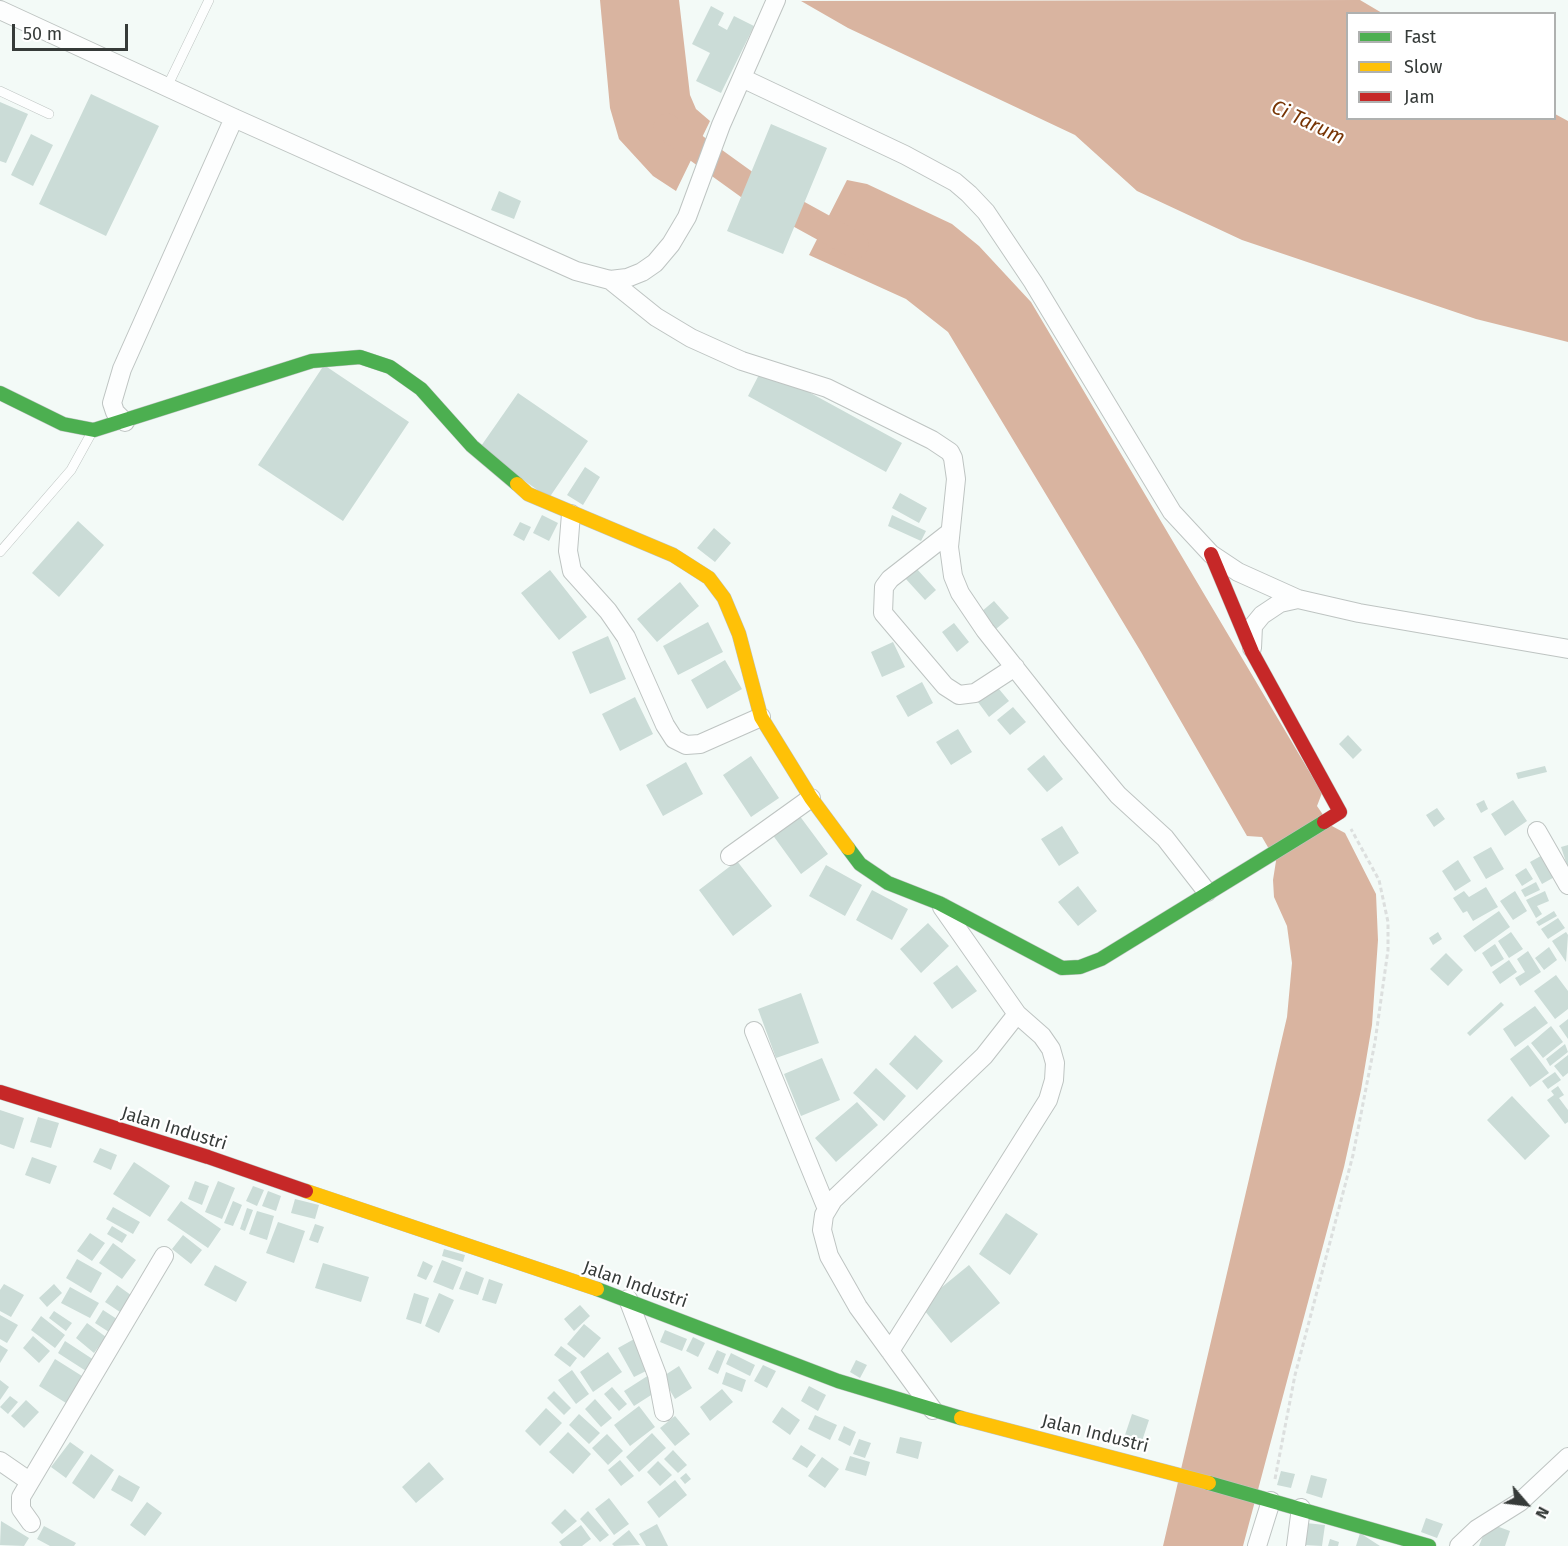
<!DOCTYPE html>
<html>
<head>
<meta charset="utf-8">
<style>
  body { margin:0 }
  #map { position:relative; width:1568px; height:1546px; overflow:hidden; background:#f3faf7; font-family:"Fira Sans",sans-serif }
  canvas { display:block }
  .legend { position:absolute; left:1346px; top:12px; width:210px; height:108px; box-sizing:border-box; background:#fff; border:2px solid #afb1b0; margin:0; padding:8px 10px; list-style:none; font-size:18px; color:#363b39 }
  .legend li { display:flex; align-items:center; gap:12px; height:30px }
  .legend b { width:30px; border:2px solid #afb1b0 }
  .north { position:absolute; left:1496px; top:1474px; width:60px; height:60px; -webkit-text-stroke:4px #fff; paint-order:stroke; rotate:118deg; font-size:16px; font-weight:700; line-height:24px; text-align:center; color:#363b39 }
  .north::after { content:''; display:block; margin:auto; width:21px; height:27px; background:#363b39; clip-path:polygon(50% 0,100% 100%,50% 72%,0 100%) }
  .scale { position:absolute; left:12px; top:24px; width:116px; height:27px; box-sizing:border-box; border:3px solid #363b39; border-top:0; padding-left:8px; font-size:18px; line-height:21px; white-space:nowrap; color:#363b39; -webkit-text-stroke:4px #fff; paint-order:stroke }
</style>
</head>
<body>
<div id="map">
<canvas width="1568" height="1546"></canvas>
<ul class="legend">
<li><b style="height:8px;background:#4caf50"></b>Fast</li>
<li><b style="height:8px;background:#ffc107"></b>Slow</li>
<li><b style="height:8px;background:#c62828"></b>Jam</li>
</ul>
<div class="north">N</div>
<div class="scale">50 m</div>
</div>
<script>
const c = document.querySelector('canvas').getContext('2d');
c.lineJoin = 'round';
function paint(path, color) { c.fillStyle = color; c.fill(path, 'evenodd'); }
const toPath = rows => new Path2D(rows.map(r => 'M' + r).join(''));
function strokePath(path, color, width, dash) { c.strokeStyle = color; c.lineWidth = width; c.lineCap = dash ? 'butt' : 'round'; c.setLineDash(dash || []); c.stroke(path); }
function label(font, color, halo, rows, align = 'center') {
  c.font = font + ' "Fira Sans",sans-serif'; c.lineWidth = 4.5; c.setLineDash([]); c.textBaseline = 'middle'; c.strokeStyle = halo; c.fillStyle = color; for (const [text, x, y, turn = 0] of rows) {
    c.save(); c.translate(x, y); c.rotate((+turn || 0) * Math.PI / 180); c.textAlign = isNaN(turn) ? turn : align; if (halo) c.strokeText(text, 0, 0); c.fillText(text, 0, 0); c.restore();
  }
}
paint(toPath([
  [600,0,679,0,690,95,696,109,710,121,676,191,653,176,619,139,610,108],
  [1360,0,1382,13,1348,14,1348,118,1554,118,1555,114,1568,121,1568,342,1476,319,1242,240,1137,191,1075,135,848,28,801,1],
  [847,180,867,184,952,224,979,246,1031,302,1322,793,1317,806,1330,825,1345,833,1376,894,1378,940,1372,1025,1361,1090,1344,1167,1243,1546,1163,1546,1287,1017,1292,963,1287,926,1274,897,1273,880,1276,861,1262,837,1247,836,1141,652,948,332,906,299,809,255]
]), '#d9b4a0');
strokePath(toPath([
  [667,127,753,189,855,245]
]), '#d9b4a0', 27);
paint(toPath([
  [711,6,724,13,718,25,727,30,734,16,754,26,721,93,696,81,710,53,692,44],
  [91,94,159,126,106,236,39,204],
  [0,102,28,114,6,163,0,161],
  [771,124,827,148,783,254,727,231],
  [31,134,53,145,33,186,11,175],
  [499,191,521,201,514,219,491,210],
  [324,365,409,422,343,521,258,465],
  [763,367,902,443,886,472,748,396],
  [518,393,588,441,549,498,479,449],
  [585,467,600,477,583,505,567,495],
  [900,493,927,508,919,523,892,508],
  [542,515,558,523,549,541,533,533],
  [892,515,926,531,921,541,888,526],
  [78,521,104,545,59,597,32,573],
  [520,522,531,527,524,541,513,535],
  [714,528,731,543,715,562,697,548],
  [916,568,936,590,925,600,905,578],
  [550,570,587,617,559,640,521,593],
  [680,582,699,606,657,642,637,619],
  [994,601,1009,618,996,629,981,612],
  [708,622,723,652,678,675,663,646],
  [954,623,969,642,957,652,942,632],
  [608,636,626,679,590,694,572,652],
  [893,642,905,667,882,677,871,652],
  [725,660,742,689,707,709,691,680],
  [922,682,933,703,908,717,896,696],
  [994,683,1009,701,989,717,975,698],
  [635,697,653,734,620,751,602,714],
  [1013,707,1026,722,1010,735,997,720],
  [958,729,972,752,951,765,936,742],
  [1348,735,1362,750,1353,759,1339,744],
  [1044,755,1063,779,1047,792,1027,769],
  [751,756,779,798,751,817,723,775],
  [686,762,703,794,663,816,646,785],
  [1545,766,1547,772,1518,779,1516,773],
  [1484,800,1488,809,1481,813,1476,804],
  [1513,800,1527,821,1505,836,1491,814],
  [1437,808,1445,819,1434,827,1426,815],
  [799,815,828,854,801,874,772,834],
  [1062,826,1079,853,1059,866,1041,839],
  [1568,845,1568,865,1567,865,1561,847],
  [1491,847,1504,869,1486,879,1473,857],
  [1555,848,1567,870,1542,884,1530,862],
  [1458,860,1471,881,1455,891,1442,871],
  [737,861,772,906,733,936,699,890],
  [826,865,862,885,845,916,809,896],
  [1526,868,1533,879,1522,886,1515,875],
  [1536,882,1540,890,1525,897,1521,890],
  [1078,886,1097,911,1078,926,1058,902],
  [1486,887,1498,907,1473,921,1467,911,1463,913,1453,898,1464,891,1469,897],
  [872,890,908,909,892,940,856,920],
  [1515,891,1527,911,1513,920,1500,901],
  [1545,891,1549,901,1537,906,1542,914,1536,918,1526,900],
  [1499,911,1510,927,1475,952,1463,936],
  [1554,911,1557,916,1539,926,1536,922],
  [1558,918,1565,928,1548,939,1541,929],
  [928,923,949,946,921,973,900,949],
  [1438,932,1442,939,1433,945,1429,938],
  [1511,932,1523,949,1509,958,1498,941],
  [1566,932,1568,935,1566,962,1552,941],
  [1495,944,1504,959,1491,967,1482,953],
  [1549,947,1557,960,1544,970,1535,958],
  [1528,951,1541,972,1520,986,1515,978,1525,972,1517,959],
  [1446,953,1463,970,1448,986,1430,969],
  [1509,960,1517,972,1500,984,1492,972],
  [957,965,977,991,952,1009,933,983],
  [1556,975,1568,991,1568,1009,1555,1019,1534,991],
  [801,993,819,1043,776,1058,758,1009],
  [1501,1002,1504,1005,1470,1036,1467,1033],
  [1535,1006,1548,1023,1515,1047,1503,1029],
  [1568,1019,1568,1039,1559,1026],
  [1551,1026,1563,1042,1543,1058,1531,1043],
  [915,1035,943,1061,917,1090,889,1064],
  [1565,1044,1568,1052,1550,1066,1546,1059],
  [1528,1045,1549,1073,1530,1087,1510,1059],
  [1568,1055,1568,1073,1563,1077,1554,1066],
  [822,1058,840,1100,801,1116,784,1074],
  [876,1068,906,1096,884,1121,853,1093],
  [1555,1072,1561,1080,1548,1089,1542,1081],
  [1558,1086,1564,1095,1559,1098,1568,1110,1568,1122,1565,1124,1547,1100,1554,1095,1551,1091],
  [1512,1096,1550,1136,1525,1160,1487,1120],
  [857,1102,878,1125,836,1162,815,1138],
  [0,1110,24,1118,14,1149,0,1144],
  [38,1117,59,1123,51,1148,30,1142],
  [100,1148,117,1155,111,1170,93,1162],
  [32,1157,57,1166,50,1184,25,1175],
  [134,1162,170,1186,150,1217,113,1194],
  [195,1181,209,1186,202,1205,188,1199],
  [218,1181,235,1188,222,1219,205,1212],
  [253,1186,264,1190,257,1206,246,1201],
  [268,1191,281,1196,276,1211,262,1206],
  [295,1199,319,1205,315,1219,291,1213],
  [181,1201,221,1229,208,1248,167,1220],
  [233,1201,242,1205,233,1226,224,1223],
  [113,1207,140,1222,133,1234,106,1219],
  [247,1208,253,1210,245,1231,240,1229],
  [257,1211,274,1216,267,1240,249,1234],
  [1006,1213,1038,1234,1010,1275,979,1254],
  [278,1222,305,1231,294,1263,266,1253],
  [315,1224,324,1227,318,1243,309,1240],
  [112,1226,127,1235,122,1243,107,1234],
  [90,1233,105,1243,92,1261,77,1251],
  [183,1235,202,1250,191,1264,172,1249],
  [113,1243,136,1260,122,1279,99,1263],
  [444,1249,465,1255,463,1262,442,1256],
  [77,1259,102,1273,91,1293,66,1278],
  [442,1260,462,1268,453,1290,433,1282],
  [423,1261,433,1266,426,1280,417,1276],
  [323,1263,369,1277,361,1302,315,1288],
  [215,1265,247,1282,236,1302,204,1285],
  [969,1265,1000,1303,951,1343,920,1305],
  [466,1271,484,1278,478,1295,459,1289],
  [489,1279,503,1284,496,1304,482,1300],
  [4,1284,24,1295,11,1317,0,1311,0,1290],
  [54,1284,62,1293,47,1307,39,1298],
  [117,1285,135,1298,123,1314,105,1302],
  [70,1287,99,1303,90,1318,61,1303],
  [414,1293,429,1298,421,1324,406,1319],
  [439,1293,454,1300,439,1333,425,1326],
  [580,1305,590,1316,574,1331,564,1319],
  [103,1310,120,1321,112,1334,95,1323],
  [54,1311,72,1323,66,1331,49,1318],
  [0,1315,18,1325,7,1343,0,1339],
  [41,1316,65,1335,55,1348,31,1330],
  [87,1323,106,1337,94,1353,76,1338],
  [584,1324,601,1338,584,1358,567,1344],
  [665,1330,687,1339,682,1351,660,1342],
  [33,1336,50,1351,39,1363,23,1348],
  [693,1337,705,1343,698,1357,686,1351],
  [636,1338,652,1368,634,1377,618,1348],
  [65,1341,94,1360,86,1371,58,1353],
  [0,1345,8,1350,0,1363],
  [561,1346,577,1358,570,1367,554,1355],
  [717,1350,726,1354,718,1374,708,1369],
  [608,1352,622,1372,593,1392,580,1372],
  [731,1353,755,1365,750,1376,726,1364],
  [55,1359,82,1376,66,1403,39,1386],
  [856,1360,867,1365,860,1378,850,1372],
  [763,1365,776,1371,767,1388,754,1381],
  [679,1366,692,1388,675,1399,662,1377],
  [572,1370,589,1394,576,1404,558,1380],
  [726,1372,746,1380,742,1392,722,1384],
  [649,1375,659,1390,634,1406,624,1391],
  [0,1380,9,1387,0,1400],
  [809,1386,826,1395,818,1411,801,1401],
  [612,1387,627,1404,619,1411,604,1394],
  [722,1389,733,1402,710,1421,700,1407],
  [554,1391,571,1408,564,1415,547,1398],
  [10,1396,18,1402,8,1414,0,1407],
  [595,1399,612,1418,601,1427,585,1409],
  [26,1400,39,1412,24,1428,11,1416],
  [639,1406,655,1427,630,1446,614,1425],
  [782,1407,800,1420,790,1435,772,1422],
  [546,1408,562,1423,540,1446,525,1431],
  [579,1414,600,1433,589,1444,569,1425],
  [1132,1414,1149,1420,1140,1447,1123,1441],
  [815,1415,837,1425,830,1440,808,1429],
  [675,1416,690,1434,675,1446,660,1428],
  [844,1426,856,1432,850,1446,838,1440],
  [568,1432,591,1454,573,1474,549,1452],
  [652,1433,666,1448,639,1472,626,1457],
  [607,1434,623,1451,608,1465,592,1448],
  [900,1437,922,1442,918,1459,896,1453],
  [859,1439,871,1443,865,1458,853,1454],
  [70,1442,84,1452,66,1478,51,1467],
  [801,1445,816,1455,807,1468,792,1459],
  [673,1450,687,1465,678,1473,664,1459],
  [91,1454,114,1470,94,1499,72,1483],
  [850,1456,870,1462,866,1476,845,1470],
  [822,1457,839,1469,825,1488,808,1476],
  [620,1460,634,1476,621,1486,608,1470],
  [658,1461,672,1475,660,1486,647,1472],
  [429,1462,444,1479,416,1503,402,1487],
  [1281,1471,1295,1474,1291,1488,1277,1485],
  [686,1473,691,1479,685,1484,680,1478],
  [119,1475,140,1487,132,1502,111,1490],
  [1311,1475,1327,1479,1322,1498,1306,1493],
  [675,1480,687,1495,659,1518,647,1502],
  [609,1498,629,1524,614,1535,595,1509],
  [147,1502,162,1513,145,1536,130,1525],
  [565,1509,577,1521,562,1534,551,1523],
  [588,1511,609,1535,600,1542,580,1519],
  [1426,1518,1443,1524,1437,1538,1421,1532],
  [1,1521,29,1538,24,1546,0,1545],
  [1306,1523,1325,1525,1322,1546,1303,1545],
  [1488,1523,1510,1531,1505,1546,1479,1546],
  [657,1524,668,1546,646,1546,639,1534],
  [581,1525,591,1539,582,1546,562,1546,559,1542],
  [44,1526,76,1543,74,1546,50,1546,37,1539],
  [629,1530,640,1545,614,1546,612,1544],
  [1360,1533,1380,1546,1356,1546],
  [1330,1539,1339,1542,1338,1546,1328,1546]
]), '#cbdcd7');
const lane = toPath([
  [167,87,209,0],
  [0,91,49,114],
  [0,552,71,470,92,432]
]);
const street = toPath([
  [0,10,234,118,576,271,610,280,627,278,642,272,655,263,671,244,687,217,721,125,776,0],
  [742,78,905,155,955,182,969,194,986,212,1033,282,1172,512,1211,554,1238,572,1298,599,1359,613,1568,649],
  [610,280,656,317,691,338,742,361,827,388,932,440,950,452,953,458,956,479,949,547,953,576,960,593,985,630,1069,736,1118,795,1165,838,1207,892],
  [125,422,115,412,112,403,122,369,234,118],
  [571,514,568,551,572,571,608,611,626,637,665,725,674,739,686,745,700,744,761,717],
  [949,533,890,579,884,587,883,613,945,686,959,695,975,693,1015,667],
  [1252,648,1253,626,1262,615,1280,603,1298,599],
  [1537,831,1568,885],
  [730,856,811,798],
  [754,1031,827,1209],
  [628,1299,657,1375,664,1412],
  [890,1351,1048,1100,1054,1080,1055,1063,1051,1049,1042,1036,1017,1014],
  [933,1410,858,1307,829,1256,822,1230,824,1215,833,1200,984,1056,1017,1014,942,907],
  [0,1461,29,1481],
  [31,1523,21,1509,21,1497,164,1256],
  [1257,1546,1271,1501],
  [1296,1546,1301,1508],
  [1459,1546,1477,1529,1520,1502,1568,1457]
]);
const fast = toPath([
  [0,393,63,424,94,430,312,361,360,357,390,367,421,389,472,446,517,484],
  [848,848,860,864,888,883,939,903,1062,968,1080,967,1101,959,1324,822],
  [597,1289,838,1381,961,1418],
  [1209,1483,1429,1546]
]);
const slow = toPath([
  [517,484,528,494,673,555,709,578,724,598,739,634,761,717,811,798,848,848],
  [306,1191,597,1289],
  [961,1418,1209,1483]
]);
const jam = toPath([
  [1211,554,1252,652,1340,812,1324,822],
  [0,1092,208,1157,306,1191]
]);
strokePath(lane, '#bec4c2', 10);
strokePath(street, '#bec4c2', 20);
strokePath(fast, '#bec4c2', 15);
strokePath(slow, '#bec4c2', 15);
strokePath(jam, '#bec4c2', 15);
strokePath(toPath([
  [1275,1479,1295,1375,1353,1155,1375,1042,1388,950,1388,922,1379,880,1351,829]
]), '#dcdfde', 3, [4.5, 3]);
strokePath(lane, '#fdfefe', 9);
strokePath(street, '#fdfefe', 18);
strokePath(fast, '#4caf50', 14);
strokePath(slow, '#ffc107', 14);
strokePath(jam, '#c62828', 14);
label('18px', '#363b39', '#fff', [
  ["Jalan Industri",174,1129,17],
  ["Jalan Industri",635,1285,19],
  ["Jalan Industri",1095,1434,14]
]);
label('italic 20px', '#773404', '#fff', [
  ["Ci Tarum",1308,123,25]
]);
</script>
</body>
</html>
